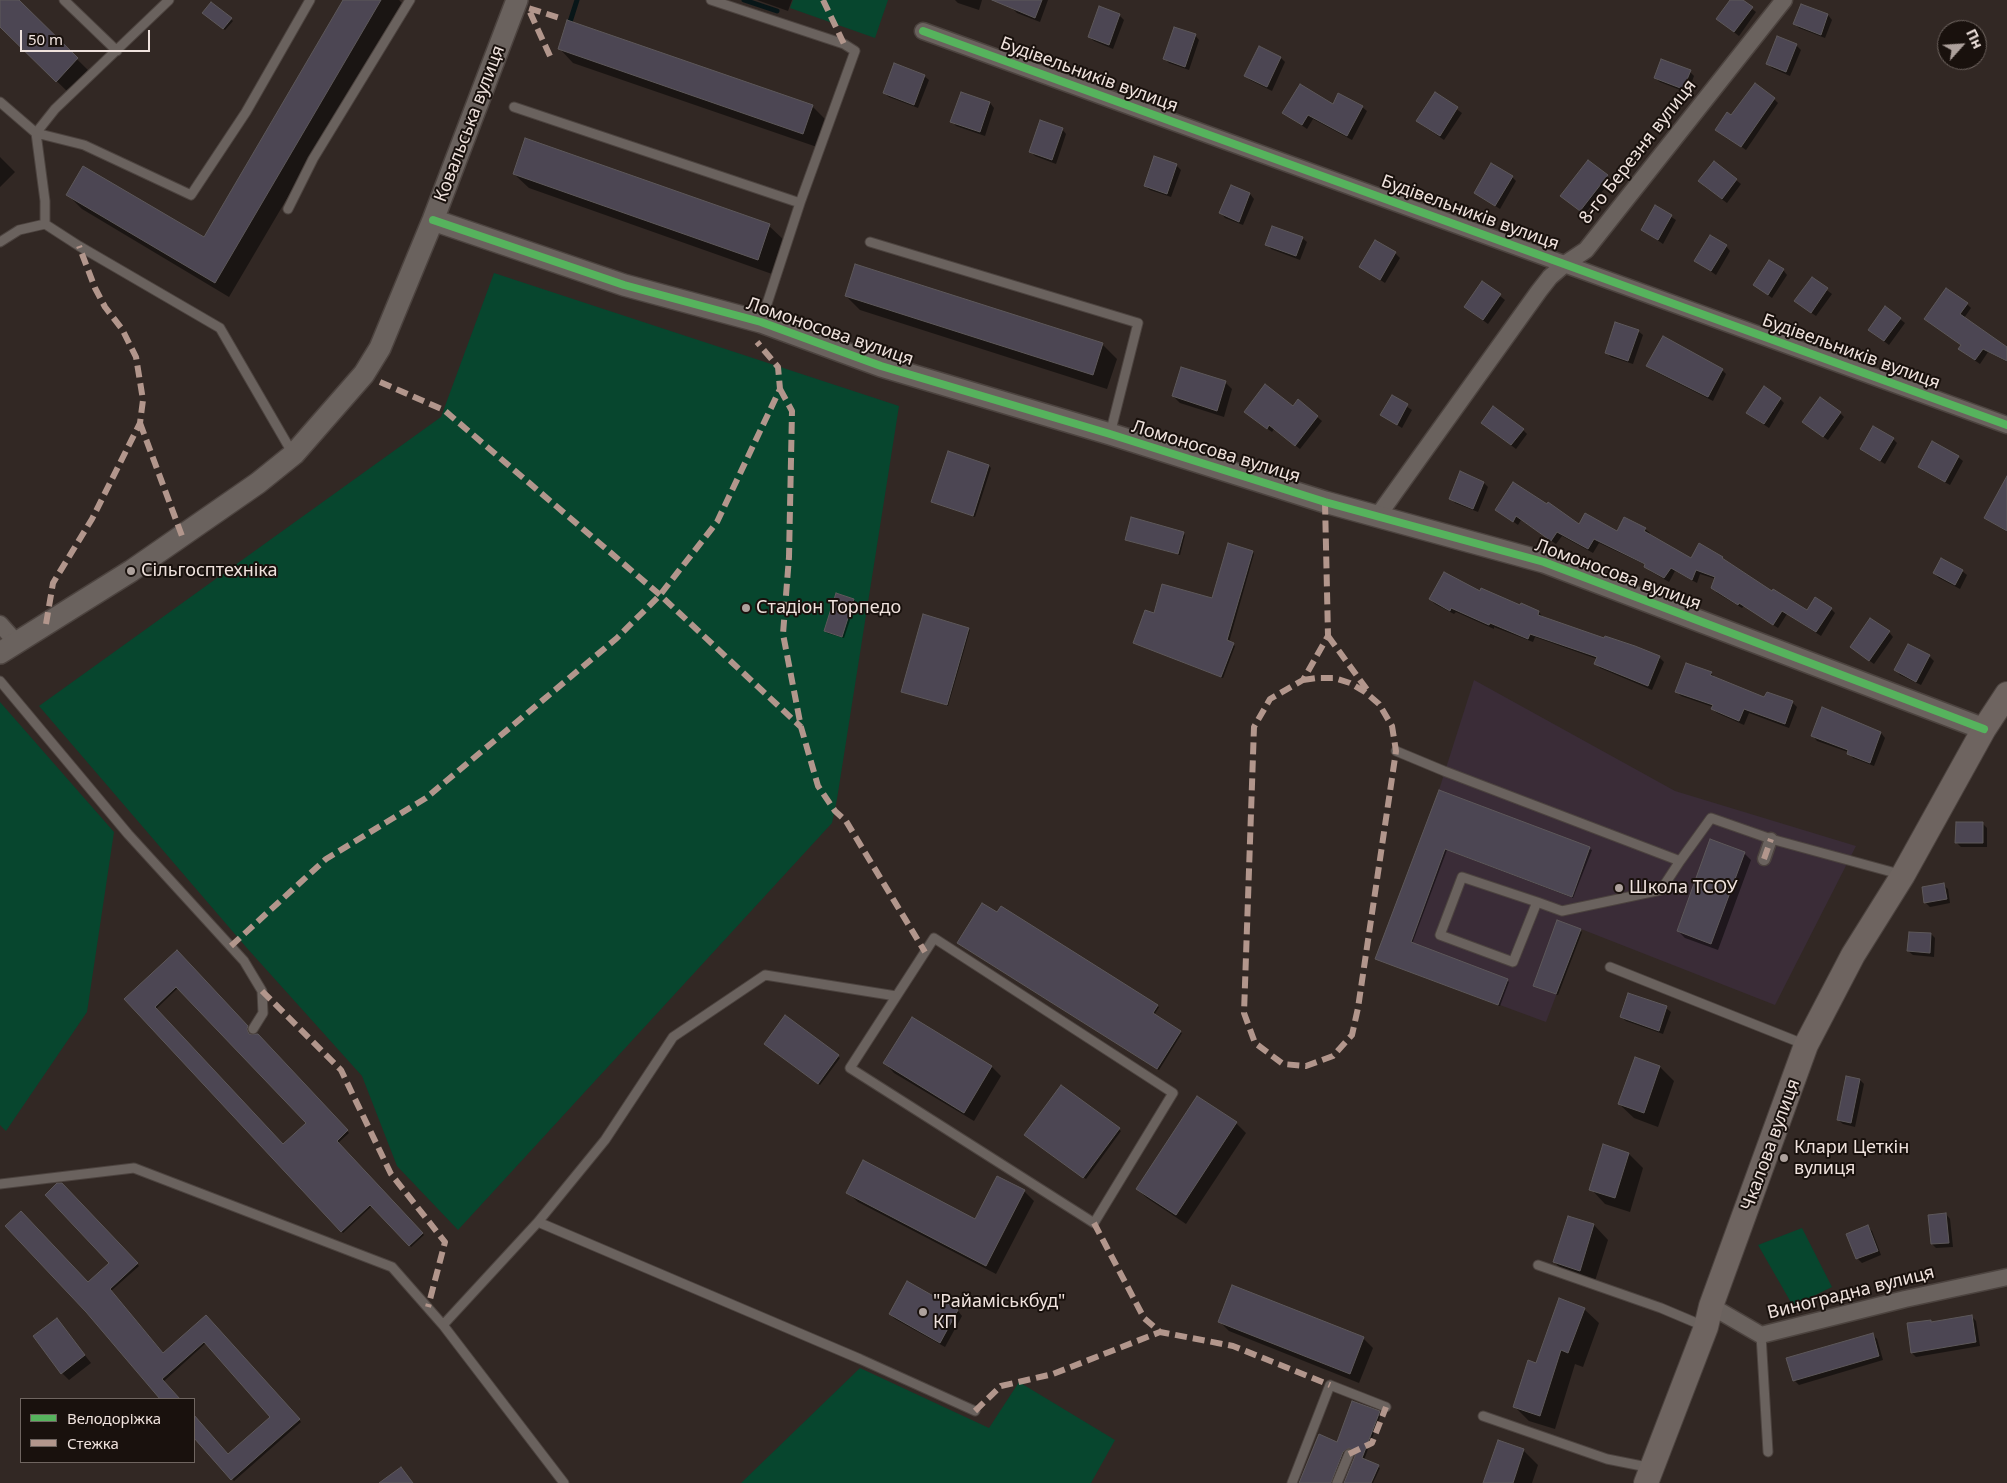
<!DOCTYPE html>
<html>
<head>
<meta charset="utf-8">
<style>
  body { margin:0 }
  #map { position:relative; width:2007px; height:1483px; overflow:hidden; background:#322824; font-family:"Noto Sans",sans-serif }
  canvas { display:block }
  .legend { position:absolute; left:20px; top:1398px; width:175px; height:65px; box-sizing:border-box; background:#19110d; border:1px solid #6f6560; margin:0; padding:6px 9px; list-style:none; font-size:15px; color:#efe2dd }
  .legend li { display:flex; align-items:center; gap:10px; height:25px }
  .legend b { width:25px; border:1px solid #6f6560 }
  .north { position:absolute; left:1937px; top:20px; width:50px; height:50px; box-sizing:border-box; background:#19110d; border:1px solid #6f6560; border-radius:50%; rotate:64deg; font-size:14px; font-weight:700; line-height:20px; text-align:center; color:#efe2dd }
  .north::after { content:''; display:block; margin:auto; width:18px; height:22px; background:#ada19c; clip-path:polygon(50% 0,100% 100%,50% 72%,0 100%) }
  .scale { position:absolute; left:20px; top:30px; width:130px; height:22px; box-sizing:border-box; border:2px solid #efe2dd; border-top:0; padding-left:6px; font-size:15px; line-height:18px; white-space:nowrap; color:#efe2dd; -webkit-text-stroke:4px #19110d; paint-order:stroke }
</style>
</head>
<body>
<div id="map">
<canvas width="2007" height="1483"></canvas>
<ul class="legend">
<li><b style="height:6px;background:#56b35d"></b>Велодоріжка</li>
<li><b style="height:6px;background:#b2968c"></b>Стежка</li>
</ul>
<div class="north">Пн</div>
<div class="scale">50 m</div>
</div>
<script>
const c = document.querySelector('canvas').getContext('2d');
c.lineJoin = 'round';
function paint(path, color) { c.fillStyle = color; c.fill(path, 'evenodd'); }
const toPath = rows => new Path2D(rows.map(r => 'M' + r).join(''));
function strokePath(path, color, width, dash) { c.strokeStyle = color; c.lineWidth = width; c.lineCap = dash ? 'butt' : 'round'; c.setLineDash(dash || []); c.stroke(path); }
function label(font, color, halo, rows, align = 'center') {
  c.font = font + ' "Noto Sans",sans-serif'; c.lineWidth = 4; c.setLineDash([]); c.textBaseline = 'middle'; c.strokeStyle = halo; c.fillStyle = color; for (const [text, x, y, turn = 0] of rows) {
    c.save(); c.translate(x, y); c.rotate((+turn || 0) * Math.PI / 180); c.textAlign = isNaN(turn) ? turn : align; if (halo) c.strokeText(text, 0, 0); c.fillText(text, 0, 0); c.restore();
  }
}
paint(toPath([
  [1474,680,1675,791,1856,846,1775,1005,1581,929,1546,1022,1375,959,1439,790]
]), '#3a2c37');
paint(toPath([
  [793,0,888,0,875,38,790,8],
  [494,273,899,406,837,799,832,823,458,1230,397,1166,362,1076,246,947,39,706,441,417],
  [0,702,114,832,87,1012,6,1131,0,1125],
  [1802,1228,1832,1287,1793,1306,1758,1245],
  [860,1368,989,1428,1019,1382,1115,1440,1091,1483,741,1483]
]), '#07462e');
paint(toPath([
  [0,0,17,0,92,74,71,95,0,26],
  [345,0,399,0,402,3,229,297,82,209,68,195,204,239],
  [757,0,792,0,788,11],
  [955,0,982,0,979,10,958,3],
  [1016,0,1048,0,1040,22,1017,13,1013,9],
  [1732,0,1741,0,1756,12,1739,36,1722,23],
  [211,3,233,21,225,30,204,12],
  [1801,5,1828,15,1832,20,1825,38,1799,28,1795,24],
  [1119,15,1124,20,1113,49,1094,41,1089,37],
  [1195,35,1199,40,1189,70,1169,63,1165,59],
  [1796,45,1801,50,1790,76,1772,68,1767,63],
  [1259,47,1281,58,1285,62,1272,91,1250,80,1246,76],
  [559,48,812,106,827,121,817,147,573,63],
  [1690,72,1694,76,1688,93,1660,82,1655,78],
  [924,76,929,80,918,108,889,97,884,93],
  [1435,94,1462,113,1444,140,1422,125],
  [1774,99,1778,103,1746,150,1717,130,1732,117],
  [990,103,994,108,985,136,956,126,952,121],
  [1362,107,1367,111,1352,140,1313,119,1307,129,1284,113],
  [1062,129,1066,134,1056,164,1035,156,1031,152],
  [0,157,15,172,0,187],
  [1176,165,1181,170,1171,197,1150,190,1145,186],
  [514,174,769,226,784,240,772,274,529,188],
  [1607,176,1611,180,1585,214,1566,200],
  [1512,177,1516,181,1500,209,1475,193],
  [1736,180,1741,184,1727,203,1704,186],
  [1231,187,1250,194,1254,199,1243,225,1225,218,1221,213],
  [1656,207,1676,220,1663,244,1643,230],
  [1302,238,1307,242,1300,260,1271,249,1267,244],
  [1726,246,1730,251,1716,275,1696,261],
  [1395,253,1400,258,1385,283,1360,267],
  [1783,270,1787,275,1772,298,1754,285],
  [1812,279,1832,294,1816,316,1800,305],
  [1483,283,1505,300,1488,324,1470,311],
  [846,296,1102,344,1117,359,1107,389,860,310],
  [1967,304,1971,308,1964,318,2007,348,2007,362,1988,352,1980,364,1964,353,1960,349,1962,346,1925,319],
  [1900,319,1905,323,1889,345,1869,330],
  [1638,331,1643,335,1633,364,1611,357,1606,352],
  [1648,366,1722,370,1726,374,1713,401,1652,370],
  [1225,382,1232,389,1224,417,1180,403,1173,396],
  [1392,397,1412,410,1402,428,1382,415],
  [1780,399,1784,403,1769,428,1752,417],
  [1298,401,1322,421,1300,449,1274,429,1272,432,1250,416,1293,407],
  [1840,413,1844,417,1828,440,1809,427],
  [1487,427,1523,430,1527,434,1516,449],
  [1893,439,1897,443,1885,464,1861,449],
  [1958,457,1963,461,1950,485,1924,471,1919,467],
  [989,466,991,468,975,517,932,502],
  [1461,473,1484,483,1488,487,1478,512,1455,503,1451,498],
  [2007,499,2007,532,1985,518],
  [1497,510,1618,533,1645,529,1650,533,1649,535,1691,560,1699,545,1722,558,1773,592,1807,612,1831,609,1835,613,1821,636,1787,614,1778,628,1744,606,1742,608,1717,593,1713,588,1716,579,1700,574,1697,583,1675,571,1669,582,1650,571,1646,565,1599,543,1593,553,1562,536,1556,544,1521,520,1518,525],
  [1183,533,1185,535,1180,555,1126,540],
  [1253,552,1254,554,1229,642,1235,646,1223,678,1134,643,1155,614,1213,600],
  [1962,571,1967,575,1960,589,1939,578,1934,573],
  [1480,593,1539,612,1543,618,1659,657,1664,662,1652,690,1600,668,1596,663,1597,659,1535,637,1533,642,1494,627,1494,629,1456,612,1454,614,1435,604,1430,599],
  [854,600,856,602,844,638,827,633,825,631],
  [968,629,970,630,948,706,903,691],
  [1889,632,1893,637,1874,664,1856,651],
  [1929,656,1934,661,1921,685,1900,675,1896,670],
  [1711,673,1715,678,1765,699,1792,702,1797,707,1789,728,1749,713,1744,725,1717,713,1712,709,1713,707,1681,696,1677,692],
  [1850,721,1881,733,1885,738,1874,766,1853,758,1848,752,1817,741,1813,736],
  [1440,791,1592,850,1573,898,1447,850,1412,944,1507,980,1509,982,1500,1006,1379,960],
  [1983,824,1987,828,1987,847,1961,847,1956,842],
  [1744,853,1751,860,1718,950,1685,938,1678,931],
  [1943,885,1948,889,1950,903,1930,907,1925,902],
  [1580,930,1582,932,1558,995,1536,987,1534,985],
  [1931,934,1935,938,1934,957,1913,955,1908,951],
  [960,945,1157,1006,1159,1007,1154,1015,1182,1033,1159,1070],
  [177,951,249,1029,250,1035,258,1036,349,1133,338,1143,424,1235,411,1247,372,1206,343,1233,125,999],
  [179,987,308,1123,283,1146,156,1009],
  [1666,1008,1671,1012,1663,1034,1626,1021,1621,1017],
  [785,1017,840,1058,820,1085,767,1046],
  [912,1019,992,1067,1001,1076,974,1121,894,1073,885,1063],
  [1660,1067,1674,1081,1658,1127,1634,1118,1619,1104],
  [1860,1080,1864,1084,1855,1127,1843,1124,1838,1120],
  [1061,1086,1121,1131,1086,1179,1028,1136],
  [1198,1097,1236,1123,1246,1133,1186,1224,1147,1198,1137,1189],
  [1604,1146,1629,1154,1643,1168,1630,1212,1605,1204,1591,1189],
  [62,1184,139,1266,111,1291,164,1354,206,1316,301,1422,234,1481,194,1436,194,1416,229,1455,272,1417,206,1343,163,1382,179,1399,161,1399,139,1374,88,1284,111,1263],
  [1024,1191,1034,1201,996,1274,858,1202,848,1193,975,1220],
  [1946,1214,1950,1219,1953,1247,1936,1248,1932,1244],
  [1569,1217,1594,1225,1608,1240,1594,1284,1569,1276,1554,1262],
  [1867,1226,1872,1231,1881,1255,1862,1263,1857,1258],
  [907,1283,958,1311,962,1316,945,1347,895,1319,890,1314],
  [1584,1309,1599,1323,1583,1367,1575,1364,1555,1429,1529,1421,1514,1406,1536,1364],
  [1971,1316,1976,1321,1980,1346,1916,1357,1912,1353,1931,1322,1932,1323],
  [56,1319,91,1363,69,1380,62,1373],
  [1219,1321,1363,1338,1373,1348,1359,1383,1229,1331],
  [1872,1334,1877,1339,1883,1360,1799,1385,1794,1380],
  [1379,1412,1381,1414,1364,1460,1380,1468,1373,1483,1345,1483,1356,1456,1354,1450,1350,1449,1345,1453,1334,1483,1299,1483,1338,1444],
  [1499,1442,1524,1451,1538,1465,1532,1483,1484,1483]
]), '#0007');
strokePath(toPath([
  [744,0,777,11],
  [570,22,577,0]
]), '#081618', 5);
const building = toPath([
  [0,0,19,0,78,58,56,82,0,27,0,0],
  [343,0,381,0,215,283,66,195,83,166,204,237,343,0],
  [992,0,1042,0,1035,18,992,0],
  [1730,0,1743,0,1753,7,1734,32,1716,19,1730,0],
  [211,2,232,18,223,29,202,13,211,2],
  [1801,4,1828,14,1821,35,1793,24,1801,4],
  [1099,6,1120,14,1109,45,1088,37,1099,6],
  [567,20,813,105,803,134,558,49,567,20],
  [1174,27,1196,34,1185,67,1163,59,1174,27],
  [1777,36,1797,44,1786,72,1766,64,1777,36],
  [1259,46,1281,57,1267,87,1244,76,1259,46],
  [1661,59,1691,70,1683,89,1654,78,1661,59],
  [894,63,925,75,914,105,883,93,894,63],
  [1755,83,1775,98,1741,147,1715,130,1727,112,1731,115,1755,83],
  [1300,84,1333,104,1338,93,1363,106,1347,136,1308,115,1302,125,1282,113,1300,84],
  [961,92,990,102,980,132,950,122,961,92],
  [1435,92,1458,107,1440,136,1416,121,1435,92],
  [1040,120,1063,128,1052,160,1029,152,1040,120],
  [525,138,770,224,758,260,513,174,525,138],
  [1154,156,1177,164,1167,194,1144,186,1154,156],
  [1588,160,1608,175,1580,211,1560,196,1588,160],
  [1714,161,1737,179,1722,199,1698,181,1714,161],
  [1491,163,1513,176,1495,206,1474,193,1491,163],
  [1231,185,1250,193,1239,222,1219,213,1231,185],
  [1655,205,1672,215,1658,240,1641,230,1655,205],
  [1272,226,1303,237,1296,256,1265,245,1272,226],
  [1710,235,1727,245,1711,271,1694,261,1710,235],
  [1375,240,1396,252,1380,280,1359,267,1375,240],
  [1769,260,1784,269,1768,295,1753,285,1769,260],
  [855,264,1103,343,1093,375,845,296,855,264],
  [1812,277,1828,288,1811,313,1794,301,1812,277],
  [1482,281,1501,294,1483,320,1464,307,1482,281],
  [1946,288,1968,303,1960,314,2007,347,2007,361,1983,349,1975,360,1958,349,1961,345,1924,319,1946,288],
  [1885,306,1901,318,1884,341,1868,330,1885,306],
  [1615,322,1639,330,1628,361,1605,353,1615,322],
  [1663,336,1723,369,1708,397,1646,366,1663,336],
  [1181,367,1226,381,1217,411,1172,396,1181,367],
  [1265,384,1293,406,1298,399,1318,416,1295,446,1269,425,1267,429,1244,412,1265,384],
  [1764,386,1781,398,1764,424,1746,413,1764,386],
  [1392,395,1408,404,1397,425,1380,415,1392,395],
  [1820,397,1841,412,1823,437,1802,422,1820,397],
  [1493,406,1524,429,1511,445,1481,423,1493,406],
  [1873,426,1894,438,1880,461,1860,449,1873,426],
  [1932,441,1959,456,1945,482,1918,467,1932,441],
  [948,451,989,465,973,516,931,502,948,451],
  [1460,471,1484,482,1473,509,1449,499,1460,471],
  [2007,476,2007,531,1984,518,2007,476],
  [1513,482,1547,504,1548,502,1579,524,1585,513,1617,531,1624,517,1646,528,1644,531,1691,558,1699,543,1723,557,1722,558,1772,591,1773,589,1807,610,1815,597,1832,608,1816,632,1782,611,1773,625,1739,603,1738,605,1711,588,1715,577,1696,570,1692,580,1671,568,1664,578,1644,567,1645,564,1594,539,1588,549,1557,532,1551,541,1516,516,1513,522,1495,510,1513,482],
  [1131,517,1184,532,1178,554,1125,540,1131,517],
  [1228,543,1253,551,1227,640,1234,643,1221,677,1133,643,1145,610,1154,613,1162,584,1212,598,1228,543],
  [1941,558,1963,570,1955,585,1933,573,1941,558],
  [1444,572,1480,591,1481,588,1520,605,1521,603,1539,611,1538,615,1604,638,1605,636,1635,646,1660,656,1648,686,1594,664,1597,657,1530,634,1528,639,1490,623,1489,625,1451,608,1450,611,1429,599,1444,572],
  [836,593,854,599,842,637,824,631,836,593],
  [923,614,969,628,947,705,901,692,923,614],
  [1870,618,1890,631,1869,661,1850,647,1870,618],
  [1908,644,1930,655,1916,682,1894,670,1908,644],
  [1686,663,1712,672,1710,675,1764,697,1767,692,1793,701,1785,724,1744,709,1739,721,1711,709,1713,705,1675,692,1686,663],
  [1822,707,1881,732,1870,763,1847,754,1848,750,1811,736,1822,707],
  [1439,790,1590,847,1572,897,1445,849,1411,942,1508,979,1498,1005,1375,959,1439,790],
  [1956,822,1983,822,1983,843,1955,843,1956,822],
  [1710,839,1745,852,1711,944,1677,931,1710,839],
  [1944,883,1947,899,1924,903,1922,887,1944,883],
  [982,903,997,912,1001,906,1158,1005,1153,1013,1181,1031,1157,1069,957,943,982,903],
  [1557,920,1581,929,1556,994,1533,986,1557,920],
  [1909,932,1931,933,1930,953,1907,951,1909,932],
  [177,950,248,1026,247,1029,249,1034,258,1034,348,1130,337,1141,423,1233,409,1246,370,1205,341,1232,124,999,177,950],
  [176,987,306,1123,283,1144,155,1007,176,987],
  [1628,993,1667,1006,1659,1031,1620,1017,1628,993],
  [785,1015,839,1055,818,1084,764,1044,785,1015],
  [912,1017,992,1066,964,1113,883,1063,912,1017],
  [1635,1057,1660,1066,1644,1113,1618,1104,1635,1057],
  [1846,1076,1860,1079,1851,1123,1837,1120,1846,1076],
  [1061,1085,1120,1128,1083,1178,1024,1135,1061,1085],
  [1197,1096,1237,1122,1176,1215,1136,1189,1197,1096],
  [1603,1144,1629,1153,1615,1198,1589,1190,1603,1144],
  [863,1160,975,1219,997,1176,1025,1190,986,1266,846,1193,863,1160],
  [57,1183,62,1183,138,1263,110,1289,163,1353,206,1315,300,1419,231,1480,194,1438,194,1415,228,1454,270,1417,204,1342,162,1379,180,1399,160,1399,86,1312,5,1226,21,1211,88,1282,109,1263,45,1195,57,1183],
  [1946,1213,1949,1243,1931,1244,1928,1215,1946,1213],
  [1568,1216,1594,1224,1580,1271,1553,1262,1568,1216],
  [1868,1225,1878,1251,1856,1259,1846,1234,1868,1225],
  [907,1281,958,1310,940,1343,889,1314,907,1281],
  [1232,1285,1364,1337,1350,1374,1218,1322,1232,1285],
  [1559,1298,1585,1308,1568,1353,1561,1350,1540,1416,1513,1407,1528,1360,1536,1363,1559,1298],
  [1972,1315,1976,1342,1911,1353,1907,1323,1931,1320,1931,1322,1972,1315],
  [57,1318,85,1355,61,1374,33,1336,57,1318],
  [1873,1333,1879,1356,1793,1381,1786,1358,1873,1333],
  [1352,1401,1380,1411,1362,1458,1379,1465,1371,1483,1344,1483,1355,1456,1354,1451,1349,1448,1343,1452,1331,1483,1299,1483,1319,1434,1337,1442,1352,1401],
  [1498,1440,1524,1449,1513,1483,1483,1483,1498,1440],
  [401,1467,413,1483,379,1483,401,1467]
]);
paint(building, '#4c4653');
strokePath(building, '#5d585a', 1);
const service = toPath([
  [64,0,117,51],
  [711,0,844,44,855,51,800,203,761,322],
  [0,102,36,133,84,145,191,195,246,112,310,0],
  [514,107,800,203],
  [288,209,313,159,410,0],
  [45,224,45,201,36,133,55,109,169,0],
  [0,242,19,230,45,224,79,246,220,328,293,454],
  [870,242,1138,323,1110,434],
  [0,681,128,834,244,961,262,991,263,1013,253,1029],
  [1396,751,1444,771,1680,861,1711,818,1771,839,1903,875],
  [1537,902,1513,962,1440,935,1462,877,1537,902,1562,911,1661,890,1680,861],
  [934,938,1173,1093,1094,1223,850,1068,934,938],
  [1610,967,1806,1045],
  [0,1184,134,1168,392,1267,443,1325,564,1483],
  [538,1222,605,1140,673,1037,765,975,896,996],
  [1538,1265,1661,1308,1706,1327],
  [443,1325,538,1222,860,1359,975,1411],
  [1761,1335,1768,1452],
  [1483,1416,1607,1459,1652,1468],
  [1292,1483,1330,1385,1386,1407],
  [1337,1483,1349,1454]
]);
const pedestrian = toPath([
  [1764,859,1771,839]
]);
const minor = toPath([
  [923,31,2007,425],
  [1377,517,1539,291,1550,277,1565,264,1586,250,1784,0],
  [0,624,16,642],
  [1711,1306,1761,1335,1905,1299,2007,1277]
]);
const tertiary = toPath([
  [433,220,624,285,761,322,881,366,1110,434,1325,502,1544,562,1984,729],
  [0,653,131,571,258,483,294,454,364,374,380,348,433,220,517,0]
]);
const secondary = toPath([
  [1646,1483,1706,1327,1711,1306,1806,1045,1853,955,1903,875,1984,729,2007,694]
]);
strokePath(service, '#4c433f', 11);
strokePath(pedestrian, '#4c433f', 15);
strokePath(minor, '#4c433f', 19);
strokePath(tertiary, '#4c433f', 24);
strokePath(secondary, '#4c433f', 26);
strokePath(service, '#6a625e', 9);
strokePath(pedestrian, '#6a625e', 12);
strokePath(minor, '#6a625e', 16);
strokePath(tertiary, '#6a625e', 21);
strokePath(secondary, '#6e6460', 24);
strokePath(toPath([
  [823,0,844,44],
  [550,56,528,8,563,19],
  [380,382,444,410,660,595,801,727],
  [780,389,792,411,789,557,783,634,801,727,818,786,835,811,846,821,925,952],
  [140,423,182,536],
  [46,624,53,583,92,519,140,423,143,400,136,357,122,329,105,307,95,288,79,246],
  [1328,636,1368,691],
  [1303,680,1317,678,1334,678,1350,683,1365,692,1379,704,1392,726,1396,751,1358,1008,1352,1035,1333,1056,1306,1066,1283,1064,1255,1043,1244,1013,1254,727,1270,699,1303,680,1328,636,1325,502],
  [1764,859,1771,839],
  [231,946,326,859,426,798,617,638,660,595,717,522,780,389,778,367,757,342],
  [262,991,341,1070,391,1174,445,1242,428,1307],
  [1094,1223,1144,1318,1160,1332,1233,1346,1330,1385],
  [975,1411,1001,1386,1053,1374,1160,1332],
  [1349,1454,1372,1443,1386,1407]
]), '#b2968c', 6, [12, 6]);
strokePath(toPath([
  [923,31,2007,425],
  [433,220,624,285,761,322,881,366,1110,434,1325,502,1544,562,1984,729]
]), '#56b35d', 8);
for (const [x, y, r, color] of [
  [131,571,5,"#ada19c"],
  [746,608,5,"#ada19c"],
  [1619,888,5,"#ada19c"],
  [1784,1158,5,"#ada19c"],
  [923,1312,5,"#ada19c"]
]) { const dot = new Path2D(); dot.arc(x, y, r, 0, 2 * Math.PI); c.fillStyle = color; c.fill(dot); strokePath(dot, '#19110d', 2); }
label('18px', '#efe2dd', '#19110d', [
  ["Будівельників вулиця",1089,75,20],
  ["Ковальська вулиця",470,124,-69],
  ["8-го Березня вулиця",1638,152,-52],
  ["Будівельників вулиця",1470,213,20],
  ["Ломоносова вулиця",830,332,19],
  ["Будівельників вулиця",1851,352,20],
  ["Ломоносова вулиця",1216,452,17],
  ["Ломоносова вулиця",1618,575,20],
  ["Чкалова вулиця",1771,1145,-70],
  ["Виноградна вулиця",1851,1293,-14]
]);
label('18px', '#efe2dd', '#19110d', [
  ["Сільгосптехніка",141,571],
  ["Стадіон Торпедо",756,608],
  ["Школа ТСОУ",1629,888],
  ["Клари Цеткін",1794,1148],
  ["вулиця",1794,1169],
  ["\"Райаміськбуд\"",933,1302],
  ["КП",933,1323]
], 'left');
</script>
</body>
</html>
